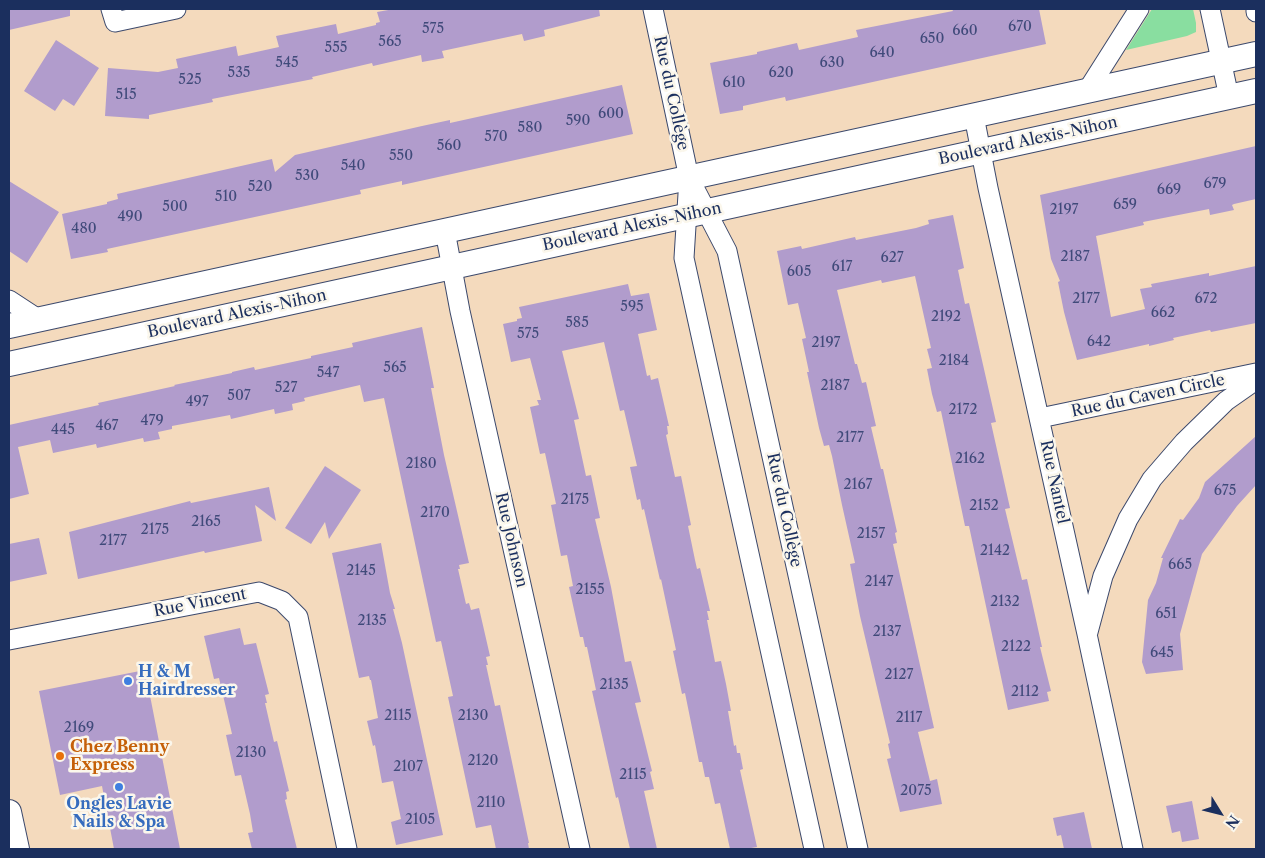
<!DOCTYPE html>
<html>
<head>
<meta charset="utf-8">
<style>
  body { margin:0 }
  #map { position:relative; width:1265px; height:858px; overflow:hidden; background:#f4dabd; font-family:"Libre Caslon Text",serif }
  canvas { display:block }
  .frame { position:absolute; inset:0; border:10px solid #1b2f5e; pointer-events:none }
  .north { position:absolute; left:1195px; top:788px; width:50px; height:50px; -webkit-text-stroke:4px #fbf7ec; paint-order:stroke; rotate:126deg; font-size:14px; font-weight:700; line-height:20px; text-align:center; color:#1b2f5e }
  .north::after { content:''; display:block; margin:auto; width:18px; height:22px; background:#1b2f5e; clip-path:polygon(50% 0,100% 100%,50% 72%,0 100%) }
</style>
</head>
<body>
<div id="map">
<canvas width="1265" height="858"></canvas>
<div class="frame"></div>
<div class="north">N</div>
</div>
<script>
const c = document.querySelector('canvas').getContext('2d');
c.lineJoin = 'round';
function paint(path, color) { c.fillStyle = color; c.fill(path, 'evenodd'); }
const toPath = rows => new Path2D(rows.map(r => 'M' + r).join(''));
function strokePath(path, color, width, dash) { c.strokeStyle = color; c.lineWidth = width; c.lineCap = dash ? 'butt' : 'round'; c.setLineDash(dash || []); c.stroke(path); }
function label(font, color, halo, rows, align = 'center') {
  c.font = font + ' "Libre Caslon Text",serif'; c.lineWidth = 5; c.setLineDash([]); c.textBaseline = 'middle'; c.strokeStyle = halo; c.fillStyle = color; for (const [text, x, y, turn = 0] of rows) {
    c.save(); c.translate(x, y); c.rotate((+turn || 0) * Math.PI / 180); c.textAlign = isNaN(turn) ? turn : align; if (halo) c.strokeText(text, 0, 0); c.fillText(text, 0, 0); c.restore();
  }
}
paint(toPath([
  [1152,9,1193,9,1196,23,1196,32,1187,36,1126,50]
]), '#89dea0');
paint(toPath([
  [9,9,70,9,70,16,9,30],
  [394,9,599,9,600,16,544,30,545,36,524,41,522,34,442,51,444,58,422,62,421,55,373,66,372,63,312,77,313,79,212,99,213,102,149,115,149,119,105,116,108,68,158,72,178,68,176,59,236,46,238,56,279,47,276,36,336,24,338,34,376,25,376,23,380,22,377,12],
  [952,9,1039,9,1046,44,786,101,785,97,743,106,743,110,720,114,710,63,757,54,757,52,797,43,799,50,858,37,856,30,953,11],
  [56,40,99,68,74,106,63,99,55,111,24,91],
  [622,85,633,134,402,185,402,181,360,190,361,194,107,249,108,252,71,259,62,214,107,204,107,202,118,199,117,194,272,159,275,172,295,155,422,126,450,120,450,123],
  [1256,146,1256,199,1234,204,1232,205,1234,210,1210,215,1209,209,1143,222,1144,225,1096,236,1111,317,1145,309,1140,289,1152,287,1151,284,1209,273,1209,276,1256,266,1256,323,1211,332,1210,330,1173,338,1174,340,1149,346,1149,344,1077,360,1064,312,1058,282,1060,281,1051,259,1040,195],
  [9,181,59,212,27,263,9,251],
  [953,215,964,268,958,270,965,304,969,303,996,422,991,423,1010,508,1005,509,1022,580,1027,579,1042,647,1040,647,1051,691,1047,692,1049,701,1008,710,969,526,965,526,941,411,937,412,932,394,927,369,932,368,927,349,931,348,915,276,882,283,881,280,837,290,855,364,857,364,862,383,866,382,876,426,871,427,881,469,883,469,897,532,895,533,897,543,893,544,934,728,918,732,930,781,937,779,942,804,900,812,887,759,891,758,888,744,890,743,860,616,850,564,855,563,842,505,832,456,829,445,824,446,819,428,807,372,809,372,802,339,806,338,798,303,788,305,777,251,801,246,802,249,855,237,856,240,916,228,929,224,928,220],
  [628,284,631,296,649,293,657,330,638,334,647,376,650,375,651,380,658,378,669,426,667,426,668,434,666,435,675,477,681,476,691,525,688,526,695,560,697,569,700,568,710,611,707,611,709,620,707,620,715,662,721,661,726,684,731,711,728,711,734,746,736,745,737,753,740,753,743,769,740,770,757,847,745,849,730,849,720,803,715,804,709,777,705,777,702,762,699,762,685,693,682,694,673,651,676,650,661,579,660,580,644,509,642,510,640,499,637,500,630,467,637,466,624,410,620,411,604,342,562,351,579,419,574,420,586,476,591,475,600,518,595,519,611,587,625,662,631,661,641,702,635,703,652,771,650,772,654,789,644,791,657,849,630,849,618,797,616,798,592,691,596,690,587,647,585,647,583,637,580,637,569,587,573,586,567,555,561,556,551,505,556,504,545,453,540,454,530,407,539,405,537,400,541,400,530,358,511,362,503,324,517,321,517,319,522,318,519,307],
  [422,327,434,388,431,388,444,455,469,563,459,565,460,569,458,569,466,604,469,603,471,610,479,608,490,656,486,657,488,665,486,665,495,706,500,705,529,843,528,843,529,849,496,849,491,825,476,828,448,697,453,696,441,641,436,642,384,398,364,402,360,385,304,398,305,401,292,404,293,410,275,414,274,409,231,419,230,415,172,426,172,429,158,432,160,439,144,442,143,438,97,448,96,444,53,453,50,440,18,447,29,494,9,499,9,425,99,405,98,403,175,386,174,385,232,373,232,372,254,367,255,370,311,358,311,356,353,347,352,343],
  [1256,436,1256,485,1237,506,1202,554,1180,634,1183,670,1146,674,1142,662,1148,600,1156,583,1163,558,1161,558,1180,519,1183,520,1199,498,1205,482],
  [325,466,361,490,329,539,325,522,311,544,285,528],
  [269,487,276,521,255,505,262,541,205,553,204,551,78,579,69,532,190,501,191,503],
  [39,538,47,574,9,582,9,544],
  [381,543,390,593,395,609,393,609,402,643,443,835,396,845,391,822,401,819,393,781,382,783,375,745,373,746,367,721,378,718,371,680,370,680,369,676,359,678,332,553],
  [240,628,244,645,256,643,269,694,265,695,267,703,265,703,274,742,277,741,289,791,286,792,287,799,285,800,297,849,252,849,248,833,253,832,250,814,241,775,235,776,226,735,232,734,219,678,214,679,204,636],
  [145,670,180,849,114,849,102,786,60,795,39,691],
  [1192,801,1199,839,1182,842,1180,831,1172,833,1166,806],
  [1084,812,1092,849,1064,849,1061,835,1057,836,1053,818]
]), '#b19ccc');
const minor = toPath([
  [111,9,115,22,176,9],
  [653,9,689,178,727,251,858,849],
  [1210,9,1229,97],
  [1256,9,1256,12],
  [1087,91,1139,9],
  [974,116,988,188,1087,634,1133,849],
  [689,178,684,258,814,849],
  [445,231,460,311,580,849],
  [9,300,38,319],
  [1040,418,1256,373],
  [1088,632,1103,576,1128,519,1152,479,1184,442,1226,401,1256,380],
  [9,640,259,592,282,601,298,617,347,849]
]);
const tertiary = toPath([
  [9,326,1256,54],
  [9,364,1256,91],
  [9,812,17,849]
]);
strokePath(minor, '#3c496c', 21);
strokePath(tertiary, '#3c496c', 26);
strokePath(minor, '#fff', 19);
strokePath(tertiary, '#fff', 24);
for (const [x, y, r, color] of [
  [128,681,5,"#3f7fe0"],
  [60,756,5,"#e8710a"],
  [119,787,5,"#3f7fe0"]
]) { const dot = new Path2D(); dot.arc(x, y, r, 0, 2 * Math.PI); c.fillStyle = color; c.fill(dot); strokePath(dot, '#fbf7ec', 2); }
label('14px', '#404a7a', null, [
  ["670",1020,27],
  ["575",433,29],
  ["660",965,31],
  ["650",932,39],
  ["565",390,42],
  ["555",336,48],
  ["640",882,53],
  ["545",287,63],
  ["630",832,63],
  ["535",239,73],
  ["620",781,73],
  ["525",190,80],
  ["610",734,83],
  ["515",126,95],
  ["600",611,114],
  ["590",578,121],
  ["580",530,128],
  ["570",496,137],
  ["560",449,146],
  ["550",401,156],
  ["540",353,166],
  ["530",307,176],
  ["679",1215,184],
  ["520",260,187],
  ["669",1169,190],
  ["510",226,197],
  ["659",1125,205],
  ["500",175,207],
  ["2197",1064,210],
  ["490",130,217],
  ["480",84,229],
  ["2187",1075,257],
  ["627",892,258],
  ["617",842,267],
  ["605",799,272],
  ["2177",1086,299],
  ["672",1206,299],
  ["595",632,307],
  ["662",1163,313],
  ["2192",946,317],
  ["585",577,323],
  ["575",528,334],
  ["642",1099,342],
  ["2197",826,343],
  ["2184",954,361],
  ["565",395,368],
  ["547",328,373],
  ["2187",835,386],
  ["527",286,388],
  ["507",239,396],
  ["497",197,402],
  ["2172",963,410],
  ["479",152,421],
  ["467",107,426],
  ["445",63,430],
  ["2177",850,438],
  ["2162",970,459],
  ["2180",421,464],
  ["2167",858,485],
  ["675",1225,491],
  ["2175",575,500],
  ["2152",984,506],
  ["2170",435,513],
  ["2165",206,522],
  ["2175",155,530],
  ["2157",871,534],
  ["2177",113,541],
  ["2142",995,551],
  ["665",1180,565],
  ["2145",361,571],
  ["2147",879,582],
  ["2155",590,590],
  ["2132",1005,602],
  ["651",1166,614],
  ["2135",372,621],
  ["2137",887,632],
  ["2122",1016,647],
  ["645",1162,653],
  ["2127",899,675],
  ["2135",614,685],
  ["2112",1025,692],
  ["2115",398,716],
  ["2130",473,716],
  ["2117",909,718],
  ["2169",79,728],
  ["2130",251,753],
  ["2120",483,761],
  ["2107",408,767],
  ["2115",633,775],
  ["2075",916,791],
  ["2110",491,803],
  ["2105",420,820]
]);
label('16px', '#1b2f5e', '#fbf7ec', [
  ["Rue du Collège",671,93,78],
  ["Boulevard Alexis-Nihon",1028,141,-12],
  ["Boulevard Alexis-Nihon",632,227,-12],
  ["Boulevard Alexis-Nihon",237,314,-12],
  ["Rue du Caven Circle",1148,396,-12],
  ["Rue Nantel",1054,482,78],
  ["Rue du Collège",784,510,78],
  ["Rue Johnson",511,540,77],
  ["Rue Vincent",200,603,-11]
]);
label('bold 16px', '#366cbe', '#fbf7ec', [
  ["H & M",138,672],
  ["Hairdresser",138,690],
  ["Ongles Lavie",119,804,"center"],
  ["Nails & Spa",119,822,"center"]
], 'left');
label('bold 16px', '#c56008', '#fbf7ec', [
  ["Chez Benny",70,747],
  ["Express",70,765]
], 'left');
</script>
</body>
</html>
